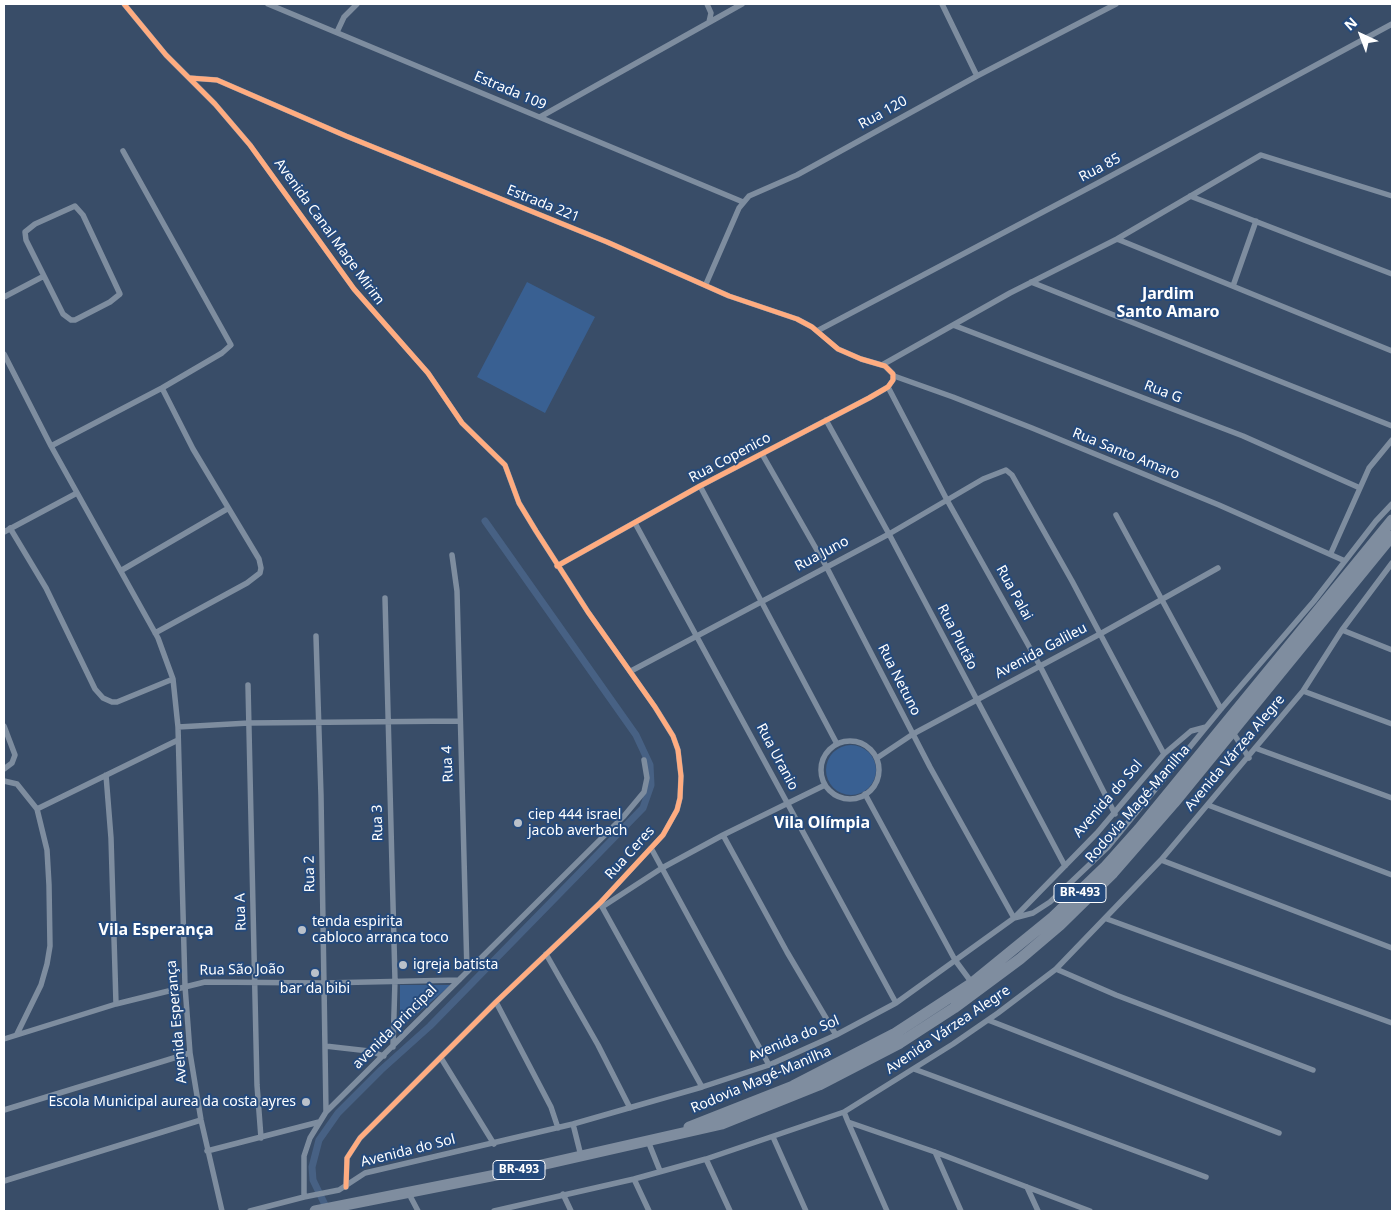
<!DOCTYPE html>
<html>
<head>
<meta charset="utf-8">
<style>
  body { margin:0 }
  #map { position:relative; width:1396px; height:1215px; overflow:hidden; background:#394d68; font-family:"Noto Sans",sans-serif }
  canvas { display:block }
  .frame { position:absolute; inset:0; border:5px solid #fff; pointer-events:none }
  .north { position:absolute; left:1336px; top:10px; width:50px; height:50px; -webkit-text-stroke:4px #254a7c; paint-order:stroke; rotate:317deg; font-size:14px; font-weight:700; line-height:20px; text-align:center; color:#fff }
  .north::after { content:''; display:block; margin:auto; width:18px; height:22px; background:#fff; clip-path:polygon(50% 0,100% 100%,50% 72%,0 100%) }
</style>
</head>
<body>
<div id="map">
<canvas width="1396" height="1215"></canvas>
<div class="frame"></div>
<div class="north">N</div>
</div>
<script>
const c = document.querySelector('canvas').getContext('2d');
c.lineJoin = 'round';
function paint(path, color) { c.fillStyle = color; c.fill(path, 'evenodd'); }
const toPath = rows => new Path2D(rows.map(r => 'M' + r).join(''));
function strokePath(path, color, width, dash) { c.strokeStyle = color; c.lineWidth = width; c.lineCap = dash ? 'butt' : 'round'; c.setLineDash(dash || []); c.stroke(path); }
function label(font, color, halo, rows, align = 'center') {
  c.font = font + ' "Noto Sans",sans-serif'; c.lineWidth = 4; c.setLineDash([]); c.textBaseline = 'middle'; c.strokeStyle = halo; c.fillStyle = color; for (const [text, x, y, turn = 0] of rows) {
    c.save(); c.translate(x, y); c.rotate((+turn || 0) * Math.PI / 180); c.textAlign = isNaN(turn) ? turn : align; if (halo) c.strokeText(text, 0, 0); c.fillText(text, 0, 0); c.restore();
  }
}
paint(toPath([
  [527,282,595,317,545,413,477,377],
  '826 770a25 25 0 1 1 50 0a25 25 0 1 1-50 0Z',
  [400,985,451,985,400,1028]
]), '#396092');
strokePath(toPath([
  [328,1211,313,1180,312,1167,319,1140,338,1113,381,1070,430,1026,643,808,651,785,650,765,636,735,485,521]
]), '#476184', 7);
strokePath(toPath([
  [124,4,166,55,215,104,250,145,354,289,428,373,462,423,505,465,519,503,536,531,588,612,655,707,673,736,678,750,681,776,680,798,677,810,663,835,600,903,496,1002,360,1138,347,1158,346,1187],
  [268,4,743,202],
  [707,4,711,13,709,22],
  [942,4,977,76],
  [337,32,344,17,357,4],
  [190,78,217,80,346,136,607,242,729,296,797,319,812,327,838,349,861,359,885,366,893,374,893,380,888,387,869,398,700,486,557,566],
  [540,117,742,4],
  [1190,196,1392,274],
  [1117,239,1392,351],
  [1031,282,1392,426],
  [706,284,739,208,749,196,797,175,977,76,1116,4],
  [1233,286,1256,221],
  [4,297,44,276,63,314,71,320,75,320,110,302,120,294,83,215,75,206,35,224,25,232,26,240,44,276],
  [953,325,1243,436,1360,488],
  [817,331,1096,184,1392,24],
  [4,354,51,446,158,638,173,679,178,727,185,986,190,1053,201,1120,222,1211],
  [882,365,1010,293,1117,239,1261,155,1392,196],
  [894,376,953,397,1032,428,1219,505,1345,561],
  [888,387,947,500,1040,666,1115,814],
  [826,420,889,534,1065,866],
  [51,446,162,388,222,353,231,345,123,151],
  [762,454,826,566,930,767,1014,918,1033,913,1050,902,1108,847,1221,709,1314,601,1376,521,1392,504],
  [700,486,837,744],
  [1116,515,1221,709],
  [635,523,896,1003],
  [10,528,46,588,95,689,103,698,112,702,117,702,173,679],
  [4,532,77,493],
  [1331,553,1369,468,1392,440],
  [452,555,457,591,467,972],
  [122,570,227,509],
  [385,598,395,980,393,1047],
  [1342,630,1392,650],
  [155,633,247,583,260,573,261,568,259,559,193,449,162,388],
  [316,636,321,796,326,1112],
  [631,671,889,534,983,479,1006,470,1012,475,1072,581,1164,754,1191,731,1206,727],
  [248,685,257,1085,261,1138],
  [1303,691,1392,724],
  [4,726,15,755,12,763,4,769],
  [178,727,249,723,459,721],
  [1232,731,1249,758],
  '821 770a29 29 0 1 1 58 0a29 29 0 1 1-58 0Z',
  [1255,748,1392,798],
  [877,758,913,734,1100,634,1218,568],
  [106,775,111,838,116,1004],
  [4,781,17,784,37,809,47,850,49,885,50,946,47,964,41,985,17,1034],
  [865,794,955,960,972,983],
  [1208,805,1392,875],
  [37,809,178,740],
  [723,835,787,952,836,1035],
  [651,848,769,1065],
  [1161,860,1392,948],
  [601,905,702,1087],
  [602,907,662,868,723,835,825,785],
  [1107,919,1392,1023],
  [546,954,598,1045,630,1108],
  [1056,969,1116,995,1313,1070],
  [496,1002,551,1107,558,1128],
  [988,1020,1279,1133],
  [4,1039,116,1004,205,982,323,983,459,980],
  [325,1046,369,1051,384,1056],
  [441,1058,494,1144],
  [914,1069,1206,1177],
  [4,1110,190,1053],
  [844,1112,848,1122,935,1152,1090,1211],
  [848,1122,887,1211],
  [573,1124,581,1156],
  [773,1137,806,1211],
  [648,1141,660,1171],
  [207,1151,319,1122],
  [935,1152,961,1211],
  [706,1159,730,1211],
  [634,1179,649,1211],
  [4,1181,201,1120],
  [1027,1187,1038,1211],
  [408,1192,418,1211],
  [563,1194,571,1211],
  [304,1197,339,1190,365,1173,573,1124,702,1087,769,1065,836,1035,896,1003,1014,918,1097,833,1164,754],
  [250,1211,304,1197,304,1156,310,1138,326,1112,624,816,644,792,647,778,644,760],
  [494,1211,634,1179,706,1159,844,1112,953,1044,998,1013,1056,969,1161,860,1303,691,1342,630,1392,563]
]), '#7e8d9f', 5.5);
strokePath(toPath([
  [689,1127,793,1086,894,1034,972,983,1053,917,1106,866,1139,829,1392,520],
  [315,1211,506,1173,722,1124,819,1085,900,1043,954,1008,1020,959,1060,925,1113,873,1174,803,1392,536]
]), '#7f8d9f', 11);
strokePath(toPath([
  [124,4,166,55,215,104,250,145,354,289,428,373,462,423,505,465,519,503,536,531,588,612,655,707,673,736,678,750,681,776,680,798,677,810,663,835,600,903,496,1002,360,1138,347,1158,346,1187],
  [190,78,217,80,346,136,607,242,729,296,797,319,812,327,838,349,861,359,885,366,893,374,893,380,888,387,869,398,700,486,557,566]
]), '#ffac80', 5);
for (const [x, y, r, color] of [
  [518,823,5,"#bac1ca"],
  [302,930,5,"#bac1ca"],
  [403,965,5,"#bac1ca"],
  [315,973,5,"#bac1ca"],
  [306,1102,5,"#bac1ca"]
]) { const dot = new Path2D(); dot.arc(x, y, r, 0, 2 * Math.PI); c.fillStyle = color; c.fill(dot); strokePath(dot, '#254a7c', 2); }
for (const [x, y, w] of [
  [1080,893,52],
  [519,1170,52]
]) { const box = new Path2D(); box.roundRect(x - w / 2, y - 9.5, w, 19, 4); c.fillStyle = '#254a7c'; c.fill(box); strokePath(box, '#fff', 1); }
label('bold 12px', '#fff', null, [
  ["BR-493",1080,893],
  ["BR-493",519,1170]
]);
label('14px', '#fff', '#254a7c', [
  ["Estrada 109",510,91,23],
  ["Rua 120",883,113,-29],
  ["Rua 85",1100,168,-28],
  ["Estrada 221",543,204,22],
  ["Avenida Canal Mage Mirim",329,232,54],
  ["Rua G",1163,392,21],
  ["Rua Santo Amaro",1126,454,22],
  ["Rua Copenico",730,458,-28],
  ["Rua Juno",822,554,-28],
  ["Rua Palai",1014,593,61],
  ["Rua Plutão",957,637,63],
  ["Avenida Galileu",1041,651,-28],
  ["Rua Netuno",899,680,63],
  ["Avenida Várzea Alegre",1235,753,-50],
  ["Rua Uranio",777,757,62],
  ["Rua 4",448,764,-92],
  ["Avenida do Sol",1108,799,-49],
  ["Rodovia Magé-Manilha",1138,804,-49],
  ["Rua 3",378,823,-91],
  ["Rua Ceres",630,853,-48],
  ["Rua 2",310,874,-91],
  ["Rua A",241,912,-92],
  ["Rua São João",242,970,-1],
  ["Avenida Esperança",177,1022,-95],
  ["avenida principal",395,1027,-45],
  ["Avenida Várzea Alegre",948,1030,-34],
  ["Avenida do Sol",794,1039,-23],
  ["Rodovia Magé-Manilha",761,1080,-23],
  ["Avenida do Sol",408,1151,-14]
]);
label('14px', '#fff', '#254a7c', [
  ["ciep 444 israel",528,815],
  ["jacob averbach",528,831],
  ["tenda espirita",312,922],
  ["cabloco arranca toco",312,938],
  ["igreja batista",413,965],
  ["bar da bibi",315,989,"center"],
  ["Escola Municipal aurea da costa ayres",296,1102,"right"]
], 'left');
label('bold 16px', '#fff', '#254a7c', [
  ["Jardim",1168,294],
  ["Santo Amaro",1168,312],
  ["Vila Olímpia",822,823],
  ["Vila Esperança",156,930]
]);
</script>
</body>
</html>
